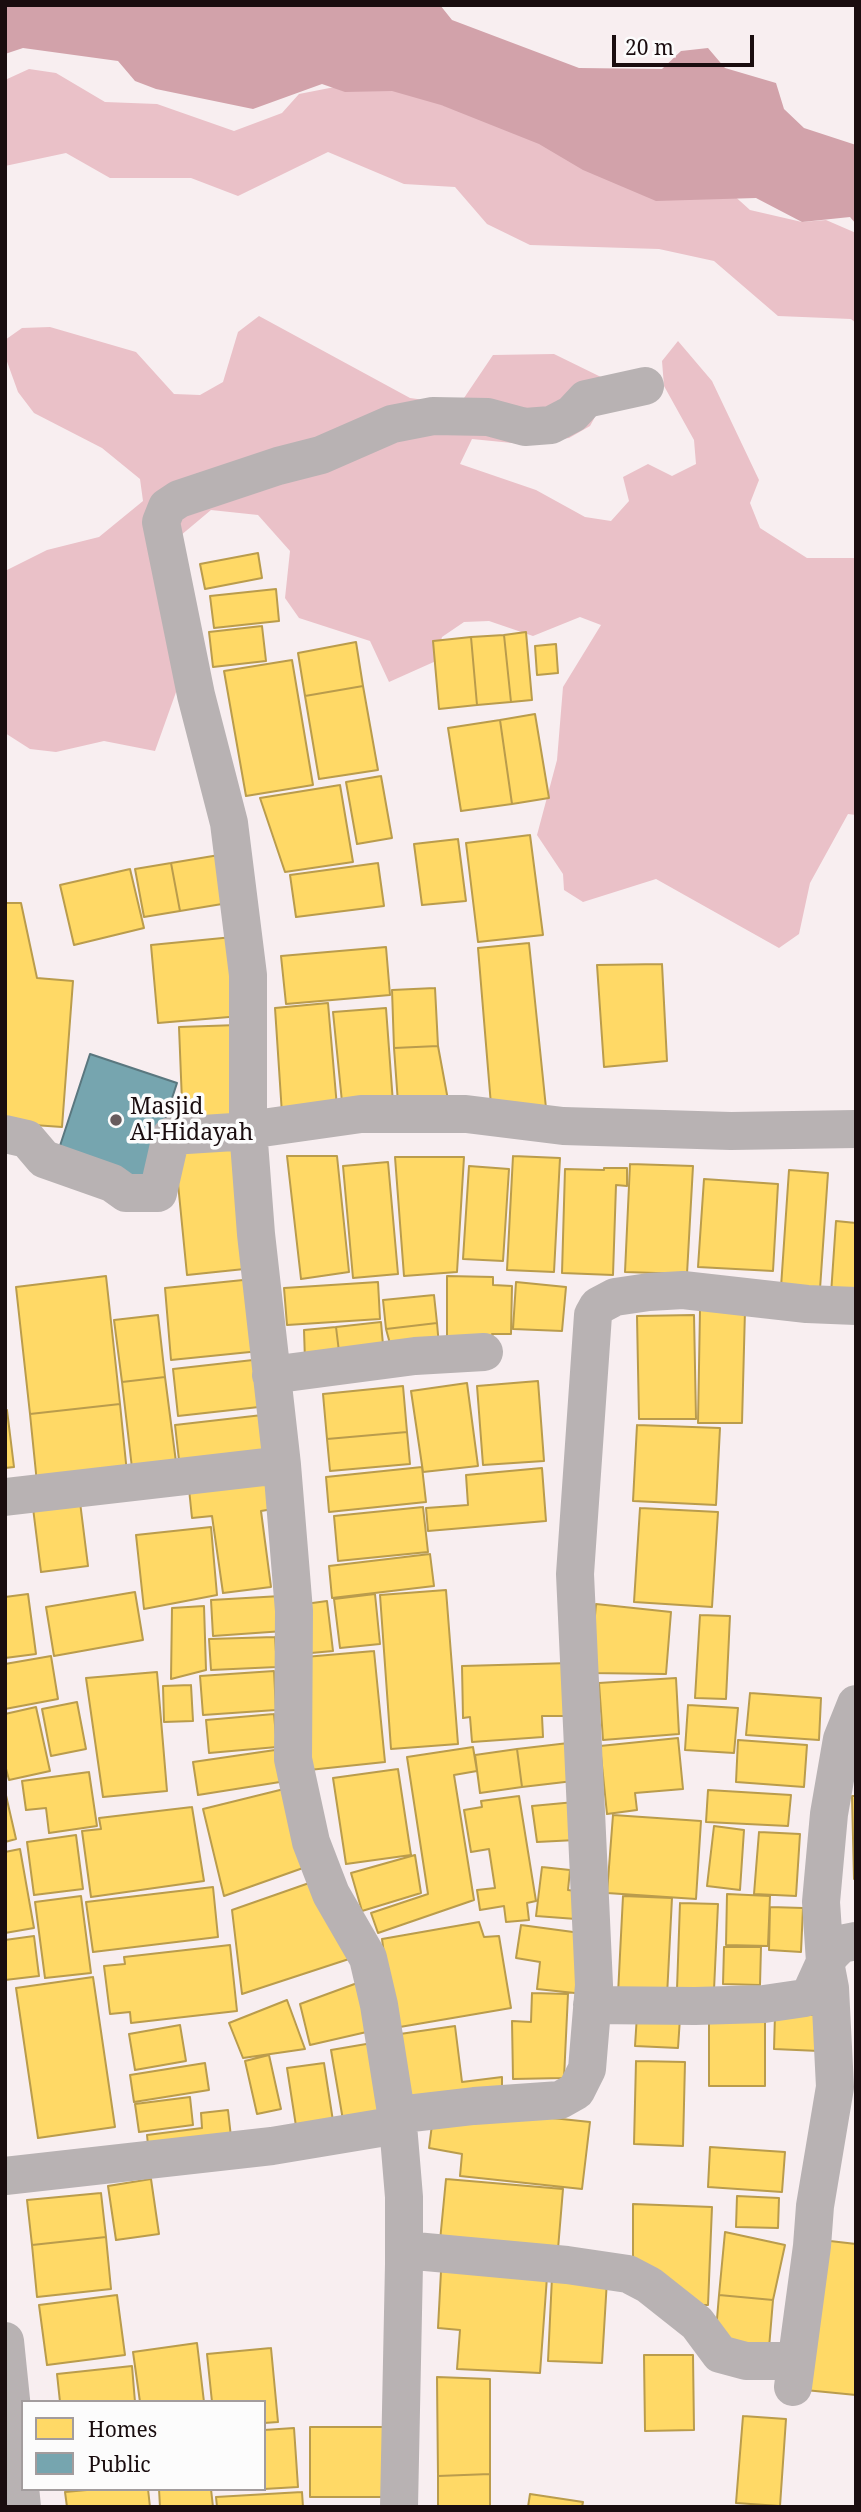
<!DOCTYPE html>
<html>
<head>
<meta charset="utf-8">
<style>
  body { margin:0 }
  #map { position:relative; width:861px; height:2512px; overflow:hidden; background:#f8eef0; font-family:"Noto Serif",serif }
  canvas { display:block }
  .frame { position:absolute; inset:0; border:7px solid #1a0d0f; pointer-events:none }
  .legend { position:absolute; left:21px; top:2400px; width:245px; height:91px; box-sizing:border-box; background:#fcfcfc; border:2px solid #a29c9d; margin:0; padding:9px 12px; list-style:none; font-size:21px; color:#1a0d0f }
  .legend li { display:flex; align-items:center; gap:14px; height:35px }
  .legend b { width:35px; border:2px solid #a29c9d }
  .scale { position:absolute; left:612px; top:35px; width:142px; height:32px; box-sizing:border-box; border:4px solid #1a0d0f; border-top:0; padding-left:9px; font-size:21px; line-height:24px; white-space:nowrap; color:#1a0d0f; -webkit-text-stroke:5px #fcfcfc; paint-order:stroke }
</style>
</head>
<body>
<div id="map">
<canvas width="861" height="2512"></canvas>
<div class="frame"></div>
<ul class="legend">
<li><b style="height:19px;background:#ffd966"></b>Homes</li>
<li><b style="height:19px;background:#76a5af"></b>Public</li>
</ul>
<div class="scale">20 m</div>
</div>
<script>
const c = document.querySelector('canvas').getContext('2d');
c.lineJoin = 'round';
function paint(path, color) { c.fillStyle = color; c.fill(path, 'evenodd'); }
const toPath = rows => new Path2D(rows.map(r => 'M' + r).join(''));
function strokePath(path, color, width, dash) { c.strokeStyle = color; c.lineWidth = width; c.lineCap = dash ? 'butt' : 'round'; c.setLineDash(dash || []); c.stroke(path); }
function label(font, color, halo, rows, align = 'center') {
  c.font = font + ' "Noto Serif",serif'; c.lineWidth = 7; c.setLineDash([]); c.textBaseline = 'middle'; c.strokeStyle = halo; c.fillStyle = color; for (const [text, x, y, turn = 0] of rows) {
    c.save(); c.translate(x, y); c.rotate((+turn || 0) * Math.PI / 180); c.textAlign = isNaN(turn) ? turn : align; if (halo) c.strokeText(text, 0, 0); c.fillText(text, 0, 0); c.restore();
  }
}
paint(toPath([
  [29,69,56,73,105,102,157,104,234,131,282,113,299,94,396,75,442,105,464,113,730,192,750,210,802,222,826,220,856,233,856,323,851,319,778,316,714,261,659,249,530,245,487,224,455,187,404,184,328,152,238,196,191,178,110,178,66,153,5,166,5,80],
  [259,316,410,398,439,402,464,398,493,355,554,354,603,378,602,404,590,426,569,438,522,444,472,439,460,464,536,490,585,517,611,521,629,501,623,477,648,464,672,476,696,464,694,440,664,386,662,361,678,341,712,381,759,480,750,503,760,528,807,558,856,558,856,815,848,814,810,883,799,934,779,948,656,879,583,902,564,890,563,874,537,835,557,760,563,687,601,625,580,617,533,636,489,621,464,622,442,637,436,661,389,682,370,641,299,618,285,598,290,551,258,515,211,510,180,536,185,667,155,751,104,741,56,752,30,749,5,733,5,571,47,550,99,537,143,501,140,479,102,448,34,413,18,392,5,356,5,340,22,328,50,327,136,352,174,394,200,395,223,382,238,332]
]), '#eac1c8');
paint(toPath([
  [5,5,440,5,452,20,579,68,662,69,681,51,708,48,725,68,776,83,784,109,804,128,856,145,856,224,850,217,802,222,756,198,656,201,583,170,539,144,441,105,392,91,345,92,322,84,253,109,156,89,135,81,118,61,23,48,5,54]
]), '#d2a2aa');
const homes = toPath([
  [258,553,262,578,205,589,200,564,258,553],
  [276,589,279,621,214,628,210,596,276,589],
  [262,626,266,661,213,667,209,632,262,626],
  [526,632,532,700,511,702,504,635,526,632],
  [504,635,511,702,477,705,471,637,504,635],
  [471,637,477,705,439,709,433,641,471,637],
  [356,642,363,686,305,696,298,653,356,642],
  [556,644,558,673,537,675,535,646,556,644],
  [292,660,313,785,246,796,224,671,292,660],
  [363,686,378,770,319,779,305,696,363,686],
  [535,714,549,798,512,804,500,720,535,714],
  [500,720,512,804,461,811,448,728,500,720],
  [381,776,392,838,357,844,346,782,381,776],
  [340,785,353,862,285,872,260,798,340,785],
  [530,835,543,935,478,942,466,843,530,835],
  [458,839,466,901,422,905,414,844,458,839],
  [219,855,228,903,180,911,171,863,219,855],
  [171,863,180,911,144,917,135,869,171,863],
  [378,863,384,906,296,917,290,875,378,863],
  [130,869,144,928,74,945,60,885,130,869],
  [5,903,21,903,37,978,73,981,62,1127,5,1123,5,903],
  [233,937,241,1016,158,1023,151,945,233,937],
  [529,943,546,1108,491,1105,478,948,529,943],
  [386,947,390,995,286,1004,281,956,386,947],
  [662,964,667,1061,604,1067,597,965,662,964],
  [435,988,438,1046,394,1048,392,990,435,988],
  [328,1003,337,1107,282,1114,275,1008,328,1003],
  [386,1008,393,1103,342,1102,333,1012,386,1008],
  [238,1025,241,1124,183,1127,179,1027,238,1025],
  [438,1046,448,1100,398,1103,394,1048,438,1046],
  [240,1136,254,1268,187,1275,174,1143,240,1136],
  [287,1156,337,1156,349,1272,301,1279,287,1156],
  [513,1156,560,1158,554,1272,507,1270,513,1156],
  [395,1157,464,1157,457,1272,404,1276,395,1157],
  [388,1162,398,1274,353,1278,343,1166,388,1162],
  [630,1164,693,1166,687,1274,625,1272,630,1164],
  [469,1166,509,1169,503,1261,463,1259,469,1166],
  [604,1168,627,1168,627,1186,616,1185,613,1275,562,1273,565,1169,604,1170,604,1168],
  [789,1170,828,1173,820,1289,781,1287,789,1170],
  [704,1179,778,1184,773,1271,698,1267,704,1179],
  [836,1221,856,1223,856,1295,831,1294,836,1221],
  [106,1276,120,1404,30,1414,16,1287,106,1276],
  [447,1276,493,1277,493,1285,512,1286,511,1334,492,1334,495,1345,447,1347,447,1276],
  [253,1279,260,1351,171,1360,165,1288,253,1279],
  [378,1282,380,1319,287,1325,284,1288,378,1282],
  [516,1282,566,1287,562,1331,513,1329,516,1282],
  [434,1295,437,1323,386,1329,383,1300,434,1295],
  [700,1310,745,1310,742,1423,698,1423,700,1310],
  [158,1315,165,1377,122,1382,114,1320,158,1315],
  [694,1315,696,1419,639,1419,637,1316,694,1315],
  [381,1322,384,1356,340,1360,336,1327,381,1322],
  [437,1323,439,1346,392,1351,386,1329,437,1323],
  [336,1327,340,1360,305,1361,304,1330,336,1327],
  [262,1359,268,1406,178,1416,173,1369,262,1359],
  [165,1377,176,1462,132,1468,122,1382,165,1377],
  [538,1381,544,1461,483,1465,477,1386,538,1381],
  [467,1383,478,1466,423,1472,411,1391,467,1383],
  [403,1386,407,1432,327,1439,323,1394,403,1386],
  [120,1404,127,1473,37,1483,30,1414,120,1404],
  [7,1410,14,1467,5,1468,5,1411,7,1410],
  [271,1414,276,1459,180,1469,175,1425,271,1414],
  [637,1425,720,1428,716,1505,633,1501,637,1425],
  [407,1432,410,1464,330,1471,327,1439,407,1432],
  [422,1467,426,1502,329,1512,326,1477,422,1467],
  [542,1468,546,1521,428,1531,426,1508,468,1505,466,1475,542,1468],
  [269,1481,273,1509,261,1511,271,1587,223,1593,212,1516,192,1518,189,1489,269,1481],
  [79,1494,88,1566,41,1572,32,1500,79,1494],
  [423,1507,428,1552,338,1561,334,1516,423,1507],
  [640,1508,718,1512,712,1607,634,1602,640,1508],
  [211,1527,217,1595,144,1609,136,1535,211,1527],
  [430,1554,434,1586,332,1598,329,1566,430,1554],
  [446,1590,458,1744,391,1749,380,1595,446,1590],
  [135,1592,143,1640,54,1656,46,1607,135,1592],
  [28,1594,36,1654,5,1658,5,1597,28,1594],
  [375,1594,380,1644,340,1648,334,1599,375,1594],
  [281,1596,284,1631,213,1636,211,1600,281,1596],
  [327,1601,333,1651,311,1653,305,1604,327,1601],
  [596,1604,671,1612,666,1674,590,1673,596,1604],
  [204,1606,206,1670,171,1679,172,1608,204,1606],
  [700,1615,730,1616,726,1699,695,1698,700,1615],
  [275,1637,277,1667,211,1670,209,1639,275,1637],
  [374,1651,385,1762,309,1770,305,1657,374,1651],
  [51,1656,58,1699,5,1709,5,1664,51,1656],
  [571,1663,572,1716,542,1716,543,1737,472,1742,470,1717,463,1718,462,1666,571,1663],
  [274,1671,276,1710,203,1715,200,1676,274,1671],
  [157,1672,167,1791,103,1797,86,1678,157,1672],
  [676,1678,679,1734,603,1740,599,1683,676,1678],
  [191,1685,193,1721,164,1722,163,1686,191,1685],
  [750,1693,821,1698,819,1740,746,1735,750,1693],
  [77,1702,86,1749,51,1756,42,1709,77,1702],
  [688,1705,738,1708,734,1753,685,1750,688,1705],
  [36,1707,50,1771,9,1780,5,1765,5,1714,36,1707],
  [274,1714,277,1747,209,1753,206,1720,274,1714],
  [678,1738,683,1789,635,1793,637,1810,607,1814,600,1746,678,1738],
  [738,1740,807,1745,804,1787,736,1782,738,1740],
  [577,1742,582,1780,522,1787,517,1749,577,1742],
  [473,1747,477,1771,454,1775,474,1900,378,1933,371,1913,428,1894,407,1757,473,1747],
  [517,1749,522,1787,480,1793,475,1755,517,1749],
  [275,1750,280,1782,198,1795,193,1762,275,1750],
  [398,1769,411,1855,346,1864,333,1778,398,1769],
  [89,1772,97,1826,49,1833,46,1808,26,1810,22,1781,89,1772],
  [284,1789,303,1868,224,1896,203,1809,284,1789],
  [708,1790,791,1795,788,1826,706,1822,708,1790],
  [5,1791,16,1839,5,1842,5,1791],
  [519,1796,536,1901,527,1903,529,1920,506,1922,504,1906,480,1910,477,1890,495,1888,489,1849,471,1852,464,1810,482,1807,481,1801,519,1796],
  [852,1796,856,1796,856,1879,854,1879,852,1796],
  [575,1802,576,1840,537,1842,532,1806,575,1802],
  [192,1807,204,1881,91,1897,82,1831,101,1829,99,1818,192,1807],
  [613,1815,701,1821,696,1899,607,1893,613,1815],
  [714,1826,744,1830,740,1890,707,1886,714,1826],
  [759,1832,800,1834,796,1896,754,1894,759,1832],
  [76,1835,83,1889,34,1895,27,1842,76,1835],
  [20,1849,34,1928,5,1933,5,1852,20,1849],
  [415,1855,421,1893,362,1911,351,1873,415,1855],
  [542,1867,570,1870,568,1890,582,1892,576,1919,536,1916,542,1867],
  [312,1882,352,1958,242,1994,232,1910,312,1882],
  [213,1887,218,1937,93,1952,86,1902,213,1887],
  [727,1894,770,1896,768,1946,726,1945,727,1894],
  [81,1896,91,1973,45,1978,35,1902,81,1896],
  [623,1896,672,1898,667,1996,618,1994,623,1896],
  [680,1903,718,1904,714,1990,677,1989,680,1903],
  [770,1907,803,1908,801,1952,769,1950,770,1907],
  [479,1922,484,1937,499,1936,511,2008,394,2028,382,1939,479,1922],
  [521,1925,588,1934,584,1994,537,1989,540,1962,516,1958,521,1925],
  [34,1936,39,1976,5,1980,5,1940,34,1936],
  [230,1945,237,2011,131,2023,130,2012,110,2014,104,1966,125,1964,124,1957,230,1945],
  [724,1947,761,1947,760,1985,723,1984,724,1947],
  [93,1977,115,2127,38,2138,16,1988,93,1977],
  [360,1982,371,2031,310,2045,300,2004,360,1982],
  [532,1993,568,1994,564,2078,513,2079,512,2021,531,2022,532,1993],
  [287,2000,305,2049,243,2058,229,2023,287,2000],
  [775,2014,820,2015,819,2051,774,2049,775,2014],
  [637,2015,680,2018,678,2048,635,2046,637,2015],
  [765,2021,765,2086,709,2086,709,2022,765,2021],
  [180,2025,186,2061,135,2070,129,2034,180,2025],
  [455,2026,462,2082,502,2077,502,2088,410,2096,400,2034,455,2026],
  [378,2042,391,2118,344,2126,331,2050,378,2042],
  [269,2055,281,2109,257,2114,245,2061,269,2055],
  [636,2061,685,2062,683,2146,634,2144,636,2061],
  [205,2063,209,2090,134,2102,130,2075,205,2063],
  [324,2063,333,2121,296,2126,287,2068,324,2063],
  [190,2097,193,2125,139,2132,135,2104,190,2097],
  [467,2109,590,2122,582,2189,460,2176,462,2154,429,2148,433,2117,467,2109],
  [228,2110,232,2146,149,2155,147,2135,202,2128,201,2113,228,2110],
  [710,2147,785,2152,782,2192,708,2187,710,2147],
  [151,2179,159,2234,116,2240,108,2186,151,2179],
  [446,2179,563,2189,557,2261,439,2251,446,2179],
  [101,2193,106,2237,32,2245,27,2200,101,2193],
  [737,2196,779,2198,778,2228,736,2227,737,2196],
  [633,2204,712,2207,708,2305,678,2305,633,2259,633,2204],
  [725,2232,785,2245,773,2300,719,2295,725,2232],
  [106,2237,111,2289,37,2297,32,2245,106,2237],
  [830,2241,856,2244,856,2395,805,2390,830,2241],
  [441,2271,547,2277,540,2373,457,2369,460,2330,438,2328,441,2271],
  [552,2277,607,2280,602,2363,548,2361,552,2277],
  [117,2295,125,2355,47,2365,39,2305,117,2295],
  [719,2295,773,2300,769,2348,715,2343,719,2295],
  [197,2343,204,2402,140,2402,133,2352,197,2343],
  [271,2348,278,2422,264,2423,264,2402,212,2402,207,2354,271,2348],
  [644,2355,693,2355,694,2430,645,2431,644,2355],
  [132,2366,135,2402,60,2402,57,2374,132,2366],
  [437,2377,490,2379,490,2474,438,2476,437,2377],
  [743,2416,786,2419,780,2506,736,2503,743,2416],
  [310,2427,391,2427,391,2497,310,2497,310,2427],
  [294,2428,298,2487,264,2489,264,2430,294,2428],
  [490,2474,490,2507,438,2507,438,2476,490,2474],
  [98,2489,148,2489,150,2507,67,2507,65,2492,98,2489],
  [159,2489,211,2489,213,2507,160,2507,159,2489],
  [302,2492,303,2507,217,2507,216,2497,302,2492],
  [530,2494,583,2502,582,2507,528,2507,530,2494]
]);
paint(homes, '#ffd966');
strokePath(homes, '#ba9c4c', 2);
const public = toPath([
  [90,1054,177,1083,143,1187,56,1158,90,1054]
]);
paint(public, '#76a5af');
strokePath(public, '#5a777f', 2);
strokePath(toPath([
  [5,1134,27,1139,44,1159,112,1183,126,1193,158,1193,171,1136,234,1132,361,1114,466,1114,563,1126,731,1131,856,1129],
  [271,1375,415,1356,484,1352],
  [5,1497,282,1465],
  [592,2005,695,2006,764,2004,805,1998,810,1995,825,1962,833,1952,841,1944,856,1941],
  [396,2115,474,2106,560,2100,576,2091,587,2069,594,1985,575,1574,593,1315,598,1306,615,1297,649,1292,683,1290,807,1304,856,1306],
  [5,2176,272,2146,398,2125],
  [404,2250,567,2265,628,2274,649,2285,697,2323,720,2354,746,2361,796,2361],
  [793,2387,812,2246,815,2206,835,2087,830,1988,825,1962,821,1902,829,1814,842,1739,856,1704],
  [399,2507,404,2264,404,2197,398,2125,379,2005,368,1958,331,1894,311,1842,293,1759,294,1611,282,1465,256,1234,248,1129,248,975,229,823,196,695,161,522,167,507,179,499,278,466,321,455,392,424,433,416,488,417,525,427,551,425,572,414,586,399,645,386]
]), '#b8b2b3', 38);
strokePath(toPath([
  [5,2341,22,2507]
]), '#b8b2b3', 38);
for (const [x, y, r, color] of [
  [116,1120,7,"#685c5e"]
]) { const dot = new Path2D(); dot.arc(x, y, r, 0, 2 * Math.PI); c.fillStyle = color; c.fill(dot); strokePath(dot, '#fcfcfc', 2.5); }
label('23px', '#1a0d0f', '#fcfcfc', [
  ["Masjid",130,1107],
  ["Al-Hidayah",130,1133]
], 'left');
</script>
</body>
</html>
